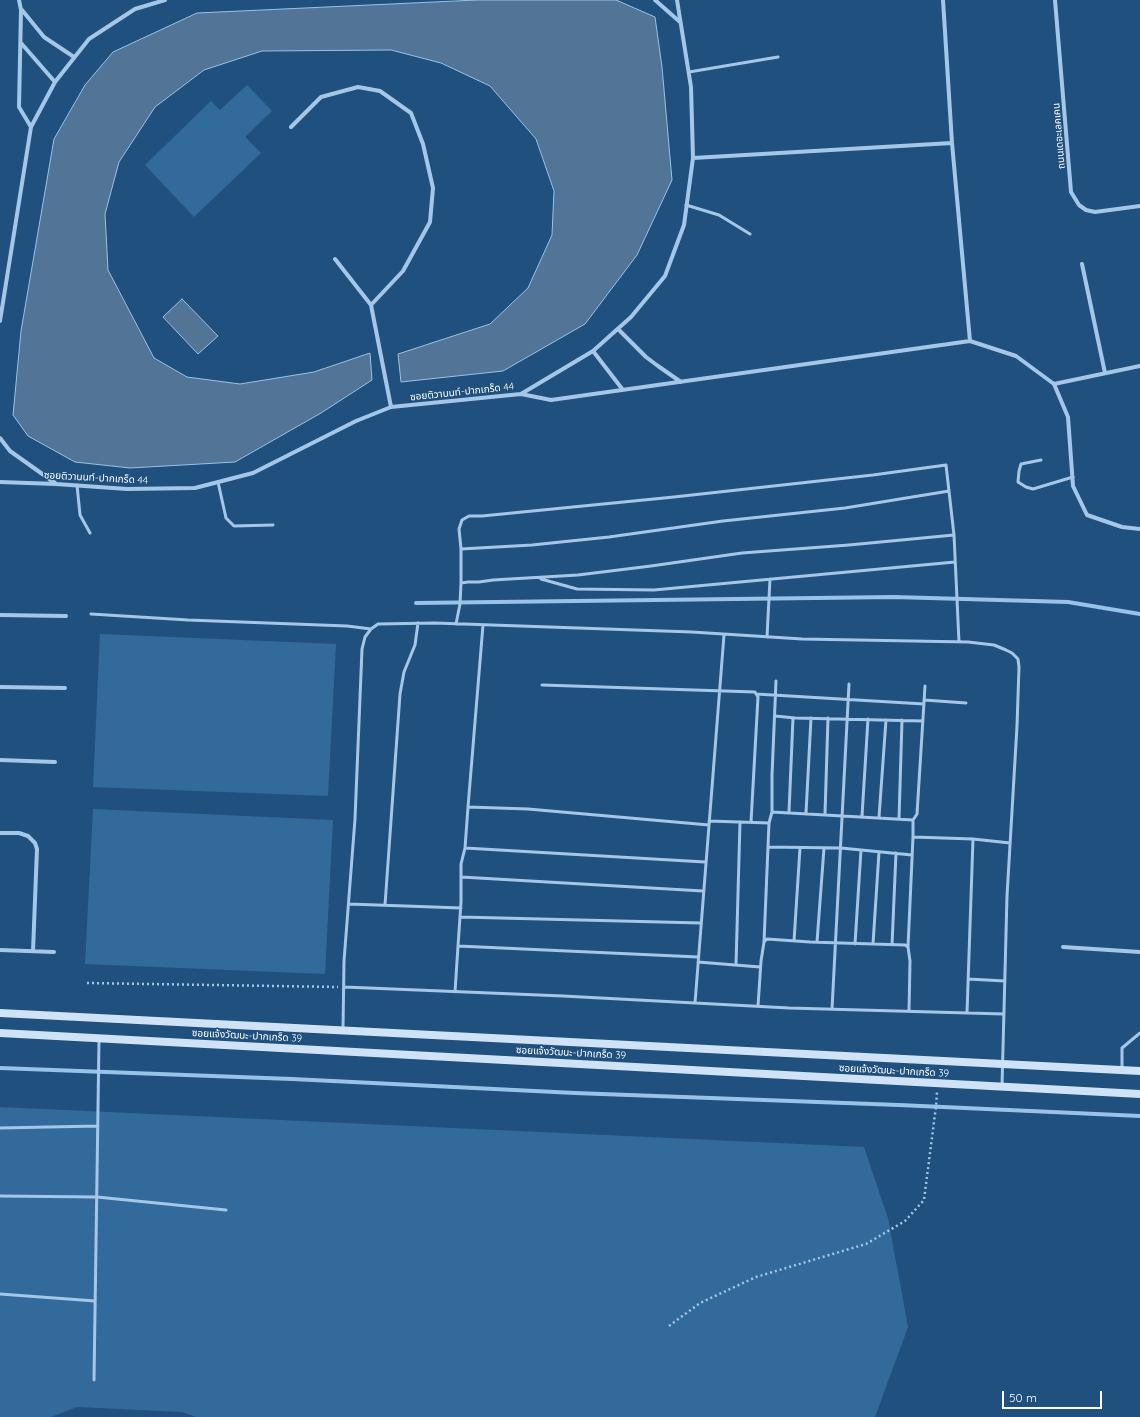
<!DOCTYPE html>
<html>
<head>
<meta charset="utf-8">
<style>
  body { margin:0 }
  #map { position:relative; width:1140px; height:1417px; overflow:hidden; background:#20507e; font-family:Quicksand,sans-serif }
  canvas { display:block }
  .scale { position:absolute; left:1002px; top:1391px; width:100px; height:18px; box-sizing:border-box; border:2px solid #fff; border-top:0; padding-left:5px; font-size:12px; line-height:14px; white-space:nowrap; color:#fff; -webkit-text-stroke:3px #20507e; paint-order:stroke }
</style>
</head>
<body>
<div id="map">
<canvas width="1140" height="1417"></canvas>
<div class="scale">50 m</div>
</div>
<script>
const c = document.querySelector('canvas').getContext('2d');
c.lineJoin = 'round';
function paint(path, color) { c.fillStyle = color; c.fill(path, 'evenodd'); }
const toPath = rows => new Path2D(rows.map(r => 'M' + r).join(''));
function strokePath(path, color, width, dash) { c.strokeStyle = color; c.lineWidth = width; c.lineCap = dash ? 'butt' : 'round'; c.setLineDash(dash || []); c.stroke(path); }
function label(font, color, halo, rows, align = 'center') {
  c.font = font + ' Quicksand,"Noto Sans Thai",sans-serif'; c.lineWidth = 3; c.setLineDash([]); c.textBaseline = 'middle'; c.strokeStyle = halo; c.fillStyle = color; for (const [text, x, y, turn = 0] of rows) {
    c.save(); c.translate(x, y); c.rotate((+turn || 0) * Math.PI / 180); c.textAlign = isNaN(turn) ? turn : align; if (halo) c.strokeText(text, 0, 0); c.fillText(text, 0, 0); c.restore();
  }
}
paint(toPath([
  [247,85,272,111,245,137,261,153,194,217,145,165,211,101,220,110],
  [100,634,336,644,328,796,93,787],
  [93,809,333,820,325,974,85,964],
  [0,1107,864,1147,888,1218,908,1327,875,1417,196,1417,182,1412,77,1407,51,1417,0,1417]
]), '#336a9c');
const water = toPath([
  [477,0,616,0,655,17,662,67,672,180,637,255,585,324,503,371,401,382,398,354,490,324,528,288,552,235,554,191,536,139,490,86,441,63,391,50,262,51,204,70,155,107,119,162,105,214,108,270,154,358,187,377,240,384,314,372,370,353,372,380,321,413,235,462,130,468,75,462,28,436,13,415,21,331,54,139,85,85,113,52,197,13,477,0],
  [182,299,218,336,198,354,163,317,182,299]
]);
paint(water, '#527597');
strokePath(water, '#98c3e8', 1);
strokePath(toPath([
  [416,603,894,597,1068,602,1140,614],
  [0,1068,292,1079,575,1093,899,1105,1140,1116]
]), '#98c3e8', 4);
strokePath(toPath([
  [87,983,338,987],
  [669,1326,700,1303,756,1277,866,1244,905,1221,924,1200,936,1106,937,1092]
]), '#a4c7e7', 2.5, [2, 3]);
strokePath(toPath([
  [689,72,778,57],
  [686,205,719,215,750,234],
  [1041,460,1021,464,1019,471,1018,482,1026,487,1033,489,1073,477],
  [218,482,226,518,234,526,273,525],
  [77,485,80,515,90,533],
  [461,549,459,529,462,520,469,516,482,516,674,497,873,475,946,465,954,535,959,642],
  [541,579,577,589,654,590,955,562],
  [461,583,461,549,532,545,609,537,723,521,845,508,949,491],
  [91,614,188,620,347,626,371,629],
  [456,624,460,604,461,583,468,582,479,582,493,580,578,575,651,566,742,553,849,545,954,535],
  [767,637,770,579],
  [542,685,755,692,758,697,751,822],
  [756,694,924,704],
  [924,700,966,703],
  [775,716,795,718,923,721],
  [468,807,483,625],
  [772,812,913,820],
  [789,812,793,718],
  [806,813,811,718],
  [825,814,828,718],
  [862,816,868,719],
  [879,817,886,720],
  [899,819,902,720],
  [709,821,769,823],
  [913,837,973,839,1010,843],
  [768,847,841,848,912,855],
  [465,848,705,862],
  [461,877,703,891],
  [349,904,461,908],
  [385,905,400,694,404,672,415,645,418,623],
  [460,917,701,923],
  [794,941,800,848],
  [764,942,767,939,810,942,905,945,908,947],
  [817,942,824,848],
  [855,944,861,850],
  [873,944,879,852],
  [892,945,896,853],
  [458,946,461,902,461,864,465,848,468,807,528,809,709,825],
  [698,962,760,967],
  [736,965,740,822],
  [968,979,1005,981],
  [344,987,563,996,789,1008,1004,1014],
  [455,992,458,946,698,957],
  [695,1003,724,635],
  [758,1006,761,961,764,942,769,823,772,812,772,775,776,681],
  [832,1009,849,684],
  [909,1011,910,961,908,947,913,837,913,820,917,814,925,686],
  [967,1013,973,839],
  [343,1029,344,961,355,819,362,649,365,637,371,629,378,624,435,623,692,632,802,639,968,642,994,645,1006,650,1012,653,1018,659,1019,667,1017,726,1007,896,1002,1086],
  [1122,1069,1122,1048,1140,1033],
  [0,1128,98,1126],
  [0,1196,97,1197,226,1210],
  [0,1294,95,1301],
  [94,1380,99,1040]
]), '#a4c7e7', 3);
strokePath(toPath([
  [19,0,21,10,19,107,31,127],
  [655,0,680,22],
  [943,0,952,143,970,341,1016,356,1054,384,1068,417,1073,486,1087,515,1122,527,1140,529],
  [1055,0,1071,192,1079,205,1086,210,1095,212,1140,206],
  [22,10,44,37,74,57],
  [21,43,55,82],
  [291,127,321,97,358,87,380,91,411,113,423,144,433,188,430,222,403,271,371,305],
  [693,158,952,143],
  [335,259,371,305,391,407],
  [1082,264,1105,373],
  [0,321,31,127,55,82,89,39,135,9,165,0],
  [618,329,646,357,658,366,681,382],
  [593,351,623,390],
  [1054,384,1140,366],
  [521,394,551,400,970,341],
  [0,438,10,451,55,483],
  [0,482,56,484,127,489,195,488,253,473,356,421,391,407,521,394,593,351,631,317,665,276,684,225,693,158,691,87,677,0],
  [0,615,66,616],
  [0,687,65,688],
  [0,760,55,762],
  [0,833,19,833,28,836,35,843,37,849,33,951],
  [1063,947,1140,952],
  [0,950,54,952]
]), '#a4c7e7', 4);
strokePath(toPath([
  [0,1013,1140,1071],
  [0,1033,1140,1094]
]), '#cfe2f6', 8);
label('10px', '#fff', '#20507e', [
  ["ถนนเดอะเลคเคน",1059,136,-95],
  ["ซอยติวานนท์-ปากเกร็ด 44",462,392,-6],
  ["ซอยติวานนท์-ปากเกร็ด 44",96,478,3],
  ["ซอยแจ้งวัฒนะ-ปากเกร็ด 39",247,1036,3],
  ["ซอยแจ้งวัฒนะ-ปากเกร็ด 39",571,1053,3],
  ["ซอยแจ้งวัฒนะ-ปากเกร็ด 39",894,1071,3]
]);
</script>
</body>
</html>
